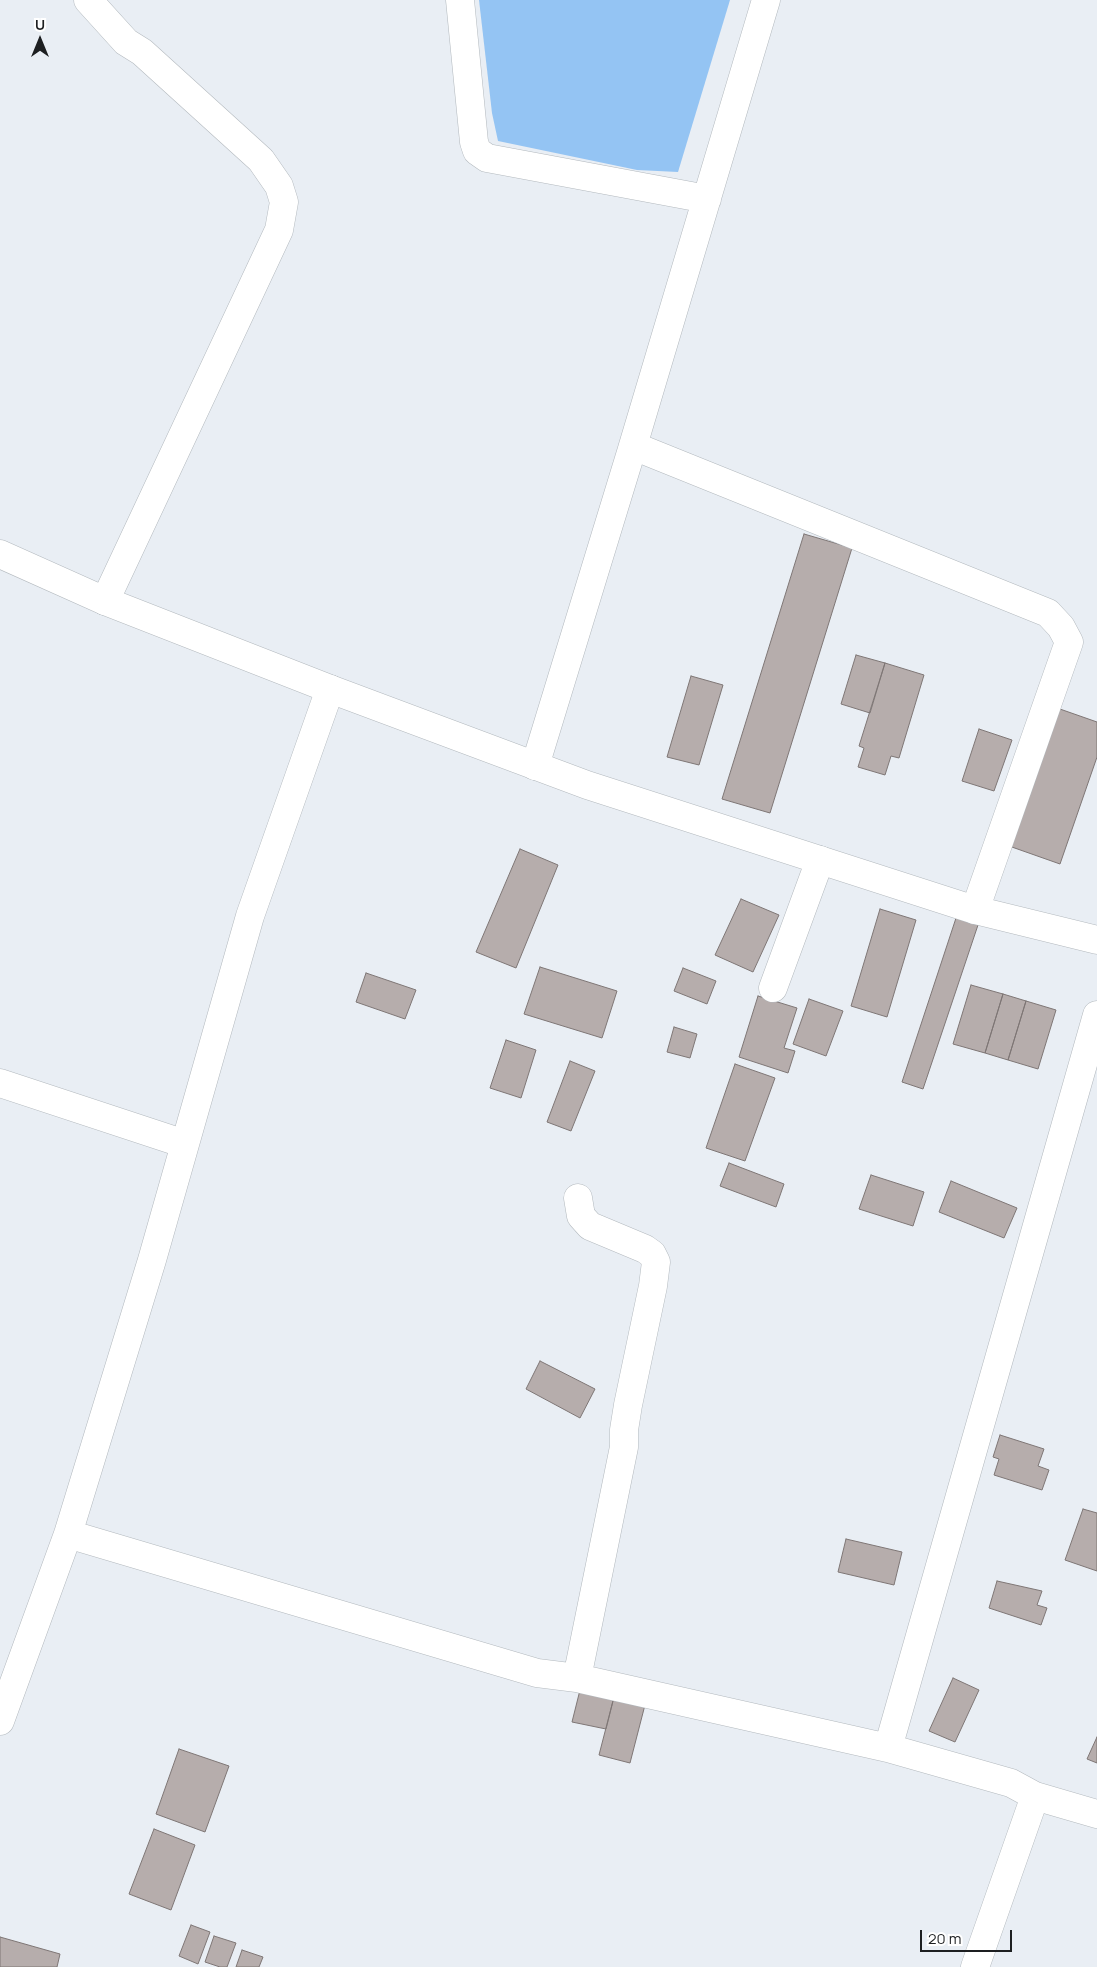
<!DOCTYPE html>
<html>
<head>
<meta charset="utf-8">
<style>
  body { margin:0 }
  #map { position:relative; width:1097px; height:1967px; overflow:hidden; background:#e9eef4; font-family:Manrope,sans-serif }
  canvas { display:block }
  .north { position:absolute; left:15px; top:15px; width:50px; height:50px; -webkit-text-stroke:4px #fff; paint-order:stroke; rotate:0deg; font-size:14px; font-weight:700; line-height:20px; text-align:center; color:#1d1f21 }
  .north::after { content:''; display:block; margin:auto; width:18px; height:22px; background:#1d1f21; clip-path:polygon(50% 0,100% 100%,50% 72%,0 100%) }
  .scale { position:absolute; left:920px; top:1930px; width:92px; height:22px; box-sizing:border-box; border:2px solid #1d1f21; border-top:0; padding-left:6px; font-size:15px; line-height:18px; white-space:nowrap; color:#1d1f21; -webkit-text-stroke:4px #fff; paint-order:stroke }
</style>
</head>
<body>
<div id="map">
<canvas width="1097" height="1967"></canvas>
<div class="north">U</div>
<div class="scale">20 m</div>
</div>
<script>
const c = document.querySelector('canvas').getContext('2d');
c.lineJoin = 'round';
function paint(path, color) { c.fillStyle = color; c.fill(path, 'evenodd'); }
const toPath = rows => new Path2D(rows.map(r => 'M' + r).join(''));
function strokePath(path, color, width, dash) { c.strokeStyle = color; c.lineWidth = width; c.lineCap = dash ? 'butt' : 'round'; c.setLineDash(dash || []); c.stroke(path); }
paint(toPath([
  [479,0,730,0,678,172,637,170,498,141,492,113]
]), '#94c4f3');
const building = toPath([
  [804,534,852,548,770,813,722,799,804,534],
  [856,655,885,663,870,713,841,704,856,655],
  [885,663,924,675,899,758,891,756,885,775,858,767,864,748,859,746,885,663],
  [691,676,723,685,699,765,667,757,691,676],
  [1057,708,1097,722,1097,757,1060,864,1009,846,1057,708],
  [979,729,1012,740,994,791,962,781,979,729],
  [520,849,558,865,516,968,476,952,520,849],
  [741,899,779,915,753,972,715,955,741,899],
  [880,909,916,920,887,1017,851,1006,880,909],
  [958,912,980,919,923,1089,902,1082,958,912],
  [540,967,617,991,602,1038,524,1014,540,967],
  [683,968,716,981,707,1004,674,991,683,968],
  [366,973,416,990,405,1019,356,1002,366,973],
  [971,985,1003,994,985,1053,953,1044,971,985],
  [1003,994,1026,1001,1008,1060,985,1053,1003,994],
  [758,996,797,1008,784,1048,795,1051,788,1073,739,1057,758,996],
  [809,999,843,1011,826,1056,793,1044,809,999],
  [1026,1001,1056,1010,1038,1069,1008,1060,1026,1001],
  [674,1027,697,1034,690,1058,667,1052,674,1027],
  [506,1040,536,1050,521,1098,490,1088,506,1040],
  [570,1061,595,1071,571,1131,547,1122,570,1061],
  [735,1064,775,1078,745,1161,706,1148,735,1064],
  [729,1163,784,1184,776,1207,720,1186,729,1163],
  [871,1175,924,1192,913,1226,859,1209,871,1175],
  [951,1181,1017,1208,1004,1238,939,1212,951,1181],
  [540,1361,595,1389,580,1418,526,1389,540,1361],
  [1000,1435,1044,1449,1038,1466,1049,1470,1042,1490,994,1475,999,1459,993,1457,1000,1435],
  [1083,1509,1097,1513,1097,1571,1065,1560,1083,1509],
  [846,1539,902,1552,894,1585,838,1572,846,1539],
  [997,1581,1042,1591,1037,1605,1047,1608,1041,1625,989,1608,997,1581],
  [953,1678,979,1690,955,1742,929,1731,953,1678],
  [581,1686,615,1693,606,1729,572,1722,581,1686],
  [615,1693,646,1701,630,1763,599,1755,615,1693],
  [1097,1737,1097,1763,1087,1759,1097,1737],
  [179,1749,229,1766,205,1832,156,1814,179,1749],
  [154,1829,195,1845,171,1910,129,1894,154,1829],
  [191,1925,210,1932,198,1964,179,1956,191,1925],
  [214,1936,236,1943,227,1967,220,1967,205,1962,214,1936],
  [0,1937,60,1954,57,1967,0,1967,0,1937],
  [242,1950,263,1957,259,1967,236,1967,242,1950]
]);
paint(building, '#b6adac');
strokePath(building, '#7e7675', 1);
const minor = toPath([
  [88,0,126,42,142,52,261,160,279,186,284,202,279,230,105,601],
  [460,0,474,142,477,151,487,158,707,199],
  [632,449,766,0],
  [535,766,632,449,646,451,1048,613,1061,627,1069,642,975,910],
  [773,988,820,860],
  [0,1083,185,1144],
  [68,1534,537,1673,577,1678,888,1748,1011,1783,1035,1796,1097,1814],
  [577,1678,624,1447,624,1430,628,1405,653,1286,656,1262,652,1254,645,1249,590,1226,581,1216,578,1198],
  [0,1721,68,1534,152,1260,250,916,330,689],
  [888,1748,1097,1015],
  [975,1967,1035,1796]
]);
const tertiary = toPath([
  [0,554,105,601,330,689,587,785,975,910,1097,940]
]);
strokePath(minor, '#b3b9be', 29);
strokePath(tertiary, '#b3b9be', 29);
strokePath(minor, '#fff', 28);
strokePath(tertiary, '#fff', 28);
</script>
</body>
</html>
